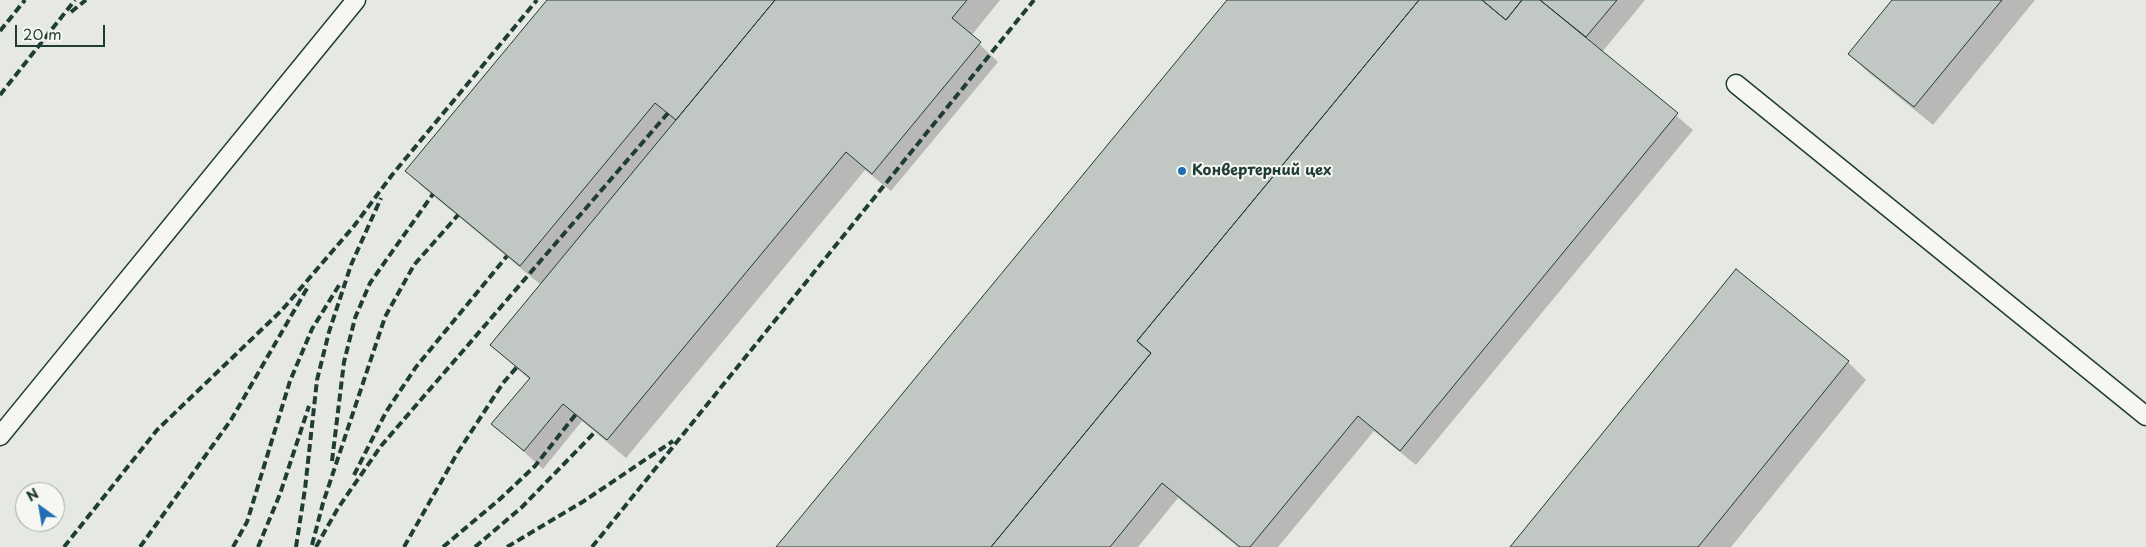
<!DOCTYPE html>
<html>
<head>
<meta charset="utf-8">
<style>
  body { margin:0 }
  #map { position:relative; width:2146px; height:547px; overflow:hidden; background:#f6f6f2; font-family:"Playpen Sans",sans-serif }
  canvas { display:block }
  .north { position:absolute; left:15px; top:482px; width:50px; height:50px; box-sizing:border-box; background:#f6f6f2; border:1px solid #a0aca6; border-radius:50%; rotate:328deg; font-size:14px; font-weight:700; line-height:20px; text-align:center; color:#1f3d34 }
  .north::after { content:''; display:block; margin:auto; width:18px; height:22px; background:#1f6fb2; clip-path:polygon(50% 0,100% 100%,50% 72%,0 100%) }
  .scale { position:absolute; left:15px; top:25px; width:90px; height:22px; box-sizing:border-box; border:2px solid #1f3d34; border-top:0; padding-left:6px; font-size:15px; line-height:18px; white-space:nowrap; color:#1f3d34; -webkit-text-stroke:4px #f6f6f2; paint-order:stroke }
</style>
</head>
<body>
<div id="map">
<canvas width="2146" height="547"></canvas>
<div class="north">N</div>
<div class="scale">20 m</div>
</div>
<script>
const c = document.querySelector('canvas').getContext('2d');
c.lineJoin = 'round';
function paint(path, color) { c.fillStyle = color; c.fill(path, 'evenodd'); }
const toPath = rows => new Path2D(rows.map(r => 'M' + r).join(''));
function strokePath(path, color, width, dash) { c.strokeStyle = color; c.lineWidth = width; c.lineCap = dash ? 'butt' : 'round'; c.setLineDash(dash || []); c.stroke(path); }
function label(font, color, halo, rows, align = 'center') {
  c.font = font + ' "Playpen Sans",sans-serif'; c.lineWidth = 4; c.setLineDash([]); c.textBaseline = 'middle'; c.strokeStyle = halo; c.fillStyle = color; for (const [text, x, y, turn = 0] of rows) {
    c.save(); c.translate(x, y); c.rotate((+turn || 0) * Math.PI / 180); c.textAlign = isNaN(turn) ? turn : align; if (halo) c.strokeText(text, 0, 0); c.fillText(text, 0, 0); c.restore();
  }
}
paint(toPath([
  [0,0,2146,0,2146,547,0,547],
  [25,492,55,492,55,522,25,522]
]), '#e6e8e4');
paint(toPath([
  [548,0,1000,0,971,36,998,62,891,191,865,170,626,458,582,421,543,469,493,424,530,380,491,345,541,285,425,189,406,171],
  [1228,0,1645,0,1602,52,1693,130,1416,465,1374,431,1278,547,1238,547,1178,498,1138,547,777,547],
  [1893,0,2035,0,1933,125,1868,72,1849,54],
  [1848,362,1866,380,1731,547,1511,547]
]), '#0003');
const building = toPath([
  [547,0,775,0,676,120,655,103,520,266,405,171,547,0],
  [775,0,967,0,952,18,981,42,872,174,846,152,607,440,563,404,524,451,491,424,530,378,490,345,775,0],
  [1227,0,1419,0,1137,341,1151,353,991,547,776,547,1227,0],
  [1419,0,1482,0,1506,20,1522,0,1540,0,1678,113,1400,451,1358,416,1250,547,1240,547,1162,483,1110,547,991,547,1151,353,1137,341,1419,0],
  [1482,0,1522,0,1506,20,1482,0],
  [1540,0,1617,0,1586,37,1540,0],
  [1892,0,2002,0,1914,107,1848,54,1892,0],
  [1736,269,1849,361,1698,547,1510,547,1736,269]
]);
paint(building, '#c1c8c3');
strokePath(building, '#1f3d34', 1);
const lane = toPath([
  [1736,84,2146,416],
  [0,436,356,0]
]);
strokePath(lane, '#1f3d34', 21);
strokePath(lane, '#f6f6f2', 18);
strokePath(toPath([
  [71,12,86,0],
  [0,31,25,0],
  [0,95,75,0],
  [332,461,344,362,355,318,370,283,433,194],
  [354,475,386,412,416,367,507,256],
  [312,545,323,503,385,317,414,265,458,215],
  [64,547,157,430,282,310,354,226,392,175,537,0],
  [140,547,231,420,309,285],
  [233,547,247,522,290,381,312,329,341,282],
  [258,547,280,494,309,406],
  [296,547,305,489,317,380,329,332,351,265,381,198],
  [316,547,338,508,381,446,668,113],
  [404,547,458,452,503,383,517,367],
  [443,547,500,499,535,466,576,414],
  [475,547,522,507,596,431],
  [507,547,584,501,673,441],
  [592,547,1034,0]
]), '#1f3d34', 4, [8, 4]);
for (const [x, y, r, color] of [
  [1182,171,5,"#1f6fb2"]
]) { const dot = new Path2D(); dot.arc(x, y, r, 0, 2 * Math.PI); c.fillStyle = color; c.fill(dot); strokePath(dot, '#f6f6f2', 2); }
label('bold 15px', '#1f3d34', '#f6f6f2', [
  ["Конвертерний цех",1192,171]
], 'left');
</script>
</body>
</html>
